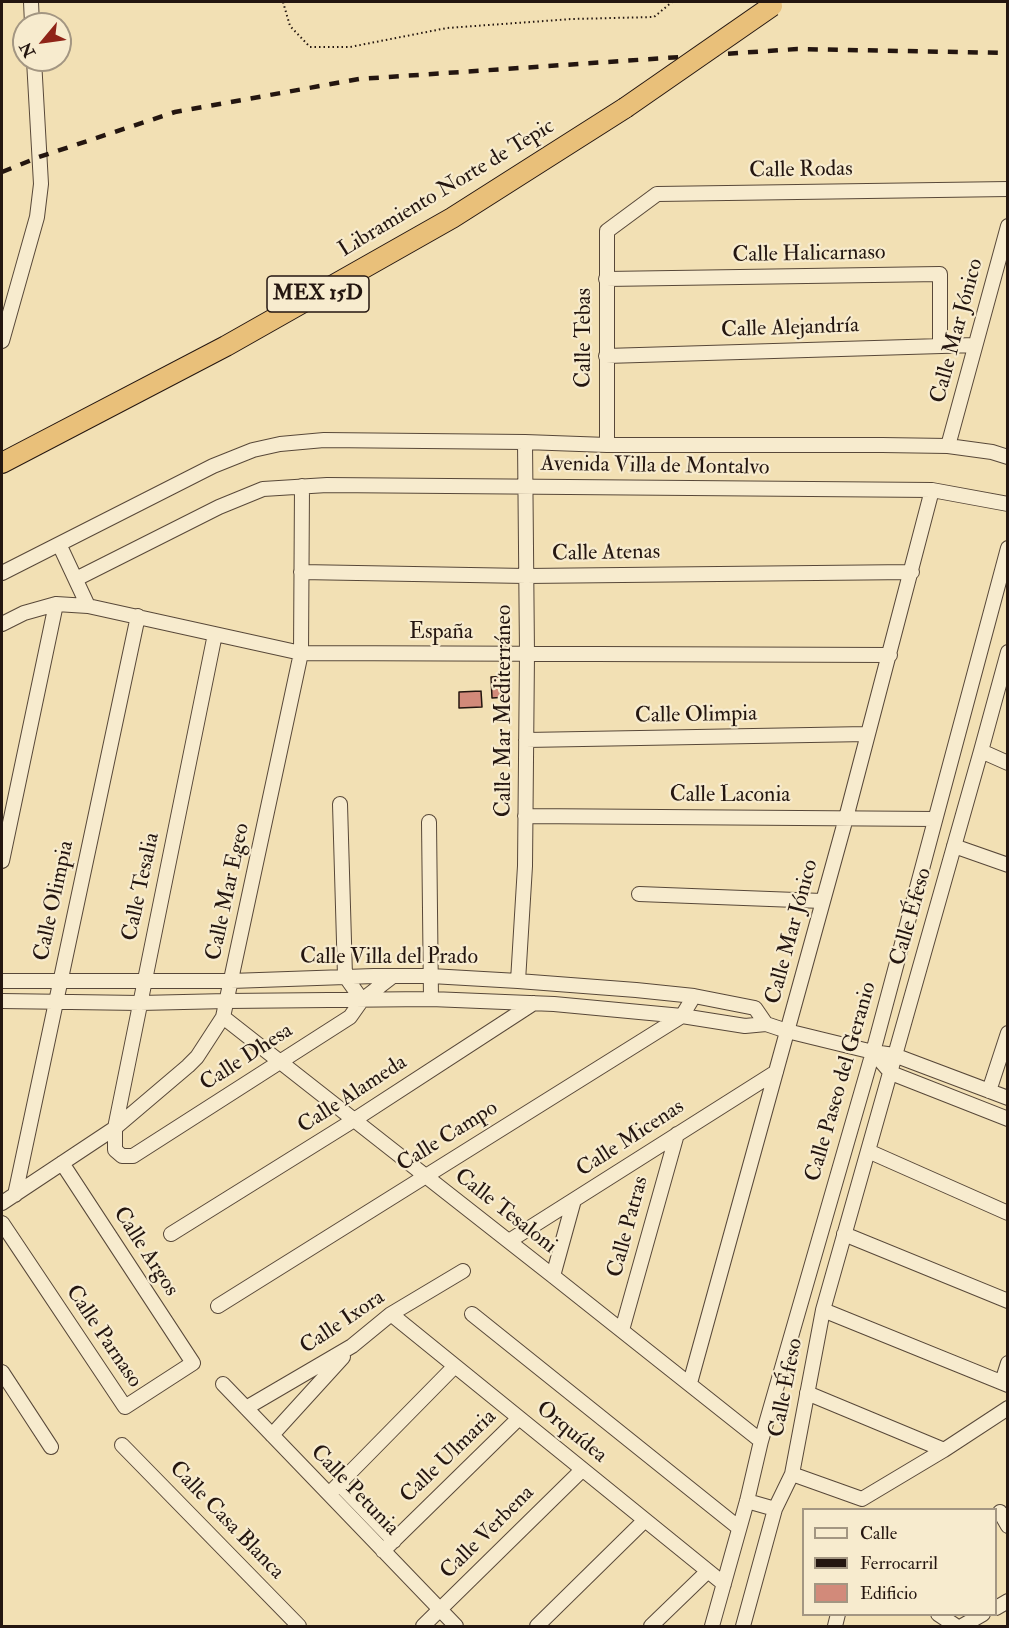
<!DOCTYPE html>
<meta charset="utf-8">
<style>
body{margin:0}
#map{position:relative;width:1009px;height:1628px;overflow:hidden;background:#f2e0b4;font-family:"IM FELL Double Pica",serif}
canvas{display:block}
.frame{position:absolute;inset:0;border:3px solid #241610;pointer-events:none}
.legend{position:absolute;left:802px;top:1508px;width:195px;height:108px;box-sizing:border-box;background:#f7ebce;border:2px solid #a39682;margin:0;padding:8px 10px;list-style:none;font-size:18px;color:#241610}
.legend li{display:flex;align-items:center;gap:12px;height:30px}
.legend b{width:30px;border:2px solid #a39682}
.north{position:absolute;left:12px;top:12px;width:60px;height:60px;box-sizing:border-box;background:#f7ebce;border:2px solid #a39682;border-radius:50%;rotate:241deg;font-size:16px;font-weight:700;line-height:24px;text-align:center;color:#241610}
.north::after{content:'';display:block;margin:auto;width:21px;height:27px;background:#8f2418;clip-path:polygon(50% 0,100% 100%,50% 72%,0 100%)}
</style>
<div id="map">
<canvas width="1009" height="1628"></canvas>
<div class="frame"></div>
<ul class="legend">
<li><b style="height:8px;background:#f7ebce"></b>Calle</li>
<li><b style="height:8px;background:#241610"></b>Ferrocarril</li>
<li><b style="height:16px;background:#d28a7a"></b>Edificio</li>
</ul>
<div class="north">N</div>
</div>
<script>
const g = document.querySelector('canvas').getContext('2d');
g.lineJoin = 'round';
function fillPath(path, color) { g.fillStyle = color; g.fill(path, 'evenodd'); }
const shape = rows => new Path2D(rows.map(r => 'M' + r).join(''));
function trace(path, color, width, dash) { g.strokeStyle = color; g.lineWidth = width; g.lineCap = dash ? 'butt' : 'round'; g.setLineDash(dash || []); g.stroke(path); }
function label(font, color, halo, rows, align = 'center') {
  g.font = font + ' "IM FELL Double Pica",serif'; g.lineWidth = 4.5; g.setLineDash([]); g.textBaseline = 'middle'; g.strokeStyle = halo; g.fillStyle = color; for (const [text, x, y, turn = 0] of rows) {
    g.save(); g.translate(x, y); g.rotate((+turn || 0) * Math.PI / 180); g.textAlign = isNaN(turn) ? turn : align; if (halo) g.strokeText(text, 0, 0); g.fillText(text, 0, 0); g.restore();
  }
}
const building = shape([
 [506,676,508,697,492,698,491,677,506,676],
 [481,691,482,707,459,708,459,692,481,691]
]);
fillPath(building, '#d28a7a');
trace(building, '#241610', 1.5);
const minor = shape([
 [31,2,32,24],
 [606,279,940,274,940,345],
 [2,341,37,217,41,184,34,60],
 [606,356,975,345],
 [607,445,607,231,657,194,1008,189],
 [948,446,1008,226],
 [59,544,88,606],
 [301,572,526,576,912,572],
 [2,573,213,466,253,450,280,444,324,440,525,442,607,445,882,445,948,446,992,452,1008,457],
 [76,579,219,507,263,489,327,485,932,490,1008,504],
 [2,624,24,613,56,604,88,606,301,653,890,655],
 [215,634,115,1128,115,1150,122,1156,133,1156,350,1017,362,1000,393,976],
 [526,740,867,734],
 [981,751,1008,763],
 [340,804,345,976,362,1000],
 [525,816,935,819],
 [429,822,431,999],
 [954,846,1008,865],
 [2,861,56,604],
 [639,894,822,901],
 [2,981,231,981,374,976,431,976,518,981,636,990,694,996,755,1008,766,1024],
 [518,981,525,866,527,654,525,442],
 [2,1001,140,1003,227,1001,431,999,554,1004,682,1016,745,1026,766,1024,787,1031,873,1052,894,1055,1008,1098],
 [223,1017,553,1276,761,1441],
 [873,1052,891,1073,1008,1119],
 [989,1091,1008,1033],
 [868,1151,1008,1213],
 [15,1195,138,616],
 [2,1203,115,1128,188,1066,197,1057,223,1017,301,653,302,486],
 [2,1223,125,1407,193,1363,62,1163],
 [171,1234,354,1120,534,1003],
 [844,1234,1008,1301],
 [509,1241,776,1072],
 [553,1276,574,1200],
 [218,1306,682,1016,694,996],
 [823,1310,1008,1385],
 [391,1314,724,1584],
 [472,1314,739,1528],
 [622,1330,677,1134],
 [2,1372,51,1447],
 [1002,1382,1008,1363],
 [690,1383,846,818,932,490],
 [223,1384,456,1626],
 [807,1393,944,1450],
 [246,1408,352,1346,391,1314,463,1271],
 [272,1435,343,1357],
 [122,1445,299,1626],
 [792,1474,862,1499,944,1450,1008,1408],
 [339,1484,394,1541],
 [329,1494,455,1366],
 [747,1501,775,1509],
 [1000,1512,1008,1526],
 [383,1551,519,1418],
 [996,1608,1008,1601],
 [938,1614,956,1626],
 [423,1626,582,1470],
 [537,1626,645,1520],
 [651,1626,708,1571],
 [712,1626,747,1501,761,1441,873,1052,1008,548],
 [743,1626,775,1509,792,1474,823,1310,981,751,1008,652],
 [835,1626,838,1614],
 [962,1626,983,1614]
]);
const highway = shape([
 [2,463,226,346,452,218,625,108]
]);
trace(minor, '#584839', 16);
trace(highway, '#241610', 22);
trace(shape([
 [283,2,290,26,310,47,350,47,447,28,572,19,654,17,672,2]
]), '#241610', 2, [1.5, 3]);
trace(minor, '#f7ebce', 14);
trace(highway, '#e9c07a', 20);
trace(shape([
 [2,172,39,157,175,112,359,79,797,49,1008,53]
]), '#241610', 4.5, [10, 10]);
const highwayBridge = shape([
 [625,108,772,6]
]);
trace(highwayBridge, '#241610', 22, []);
trace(highwayBridge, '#e9c07a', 20);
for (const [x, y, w] of [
 [318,294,102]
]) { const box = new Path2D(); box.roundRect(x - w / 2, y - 18, w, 36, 4.5); g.fillStyle = '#f7ebce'; g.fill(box); trace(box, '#241610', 1.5); }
label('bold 21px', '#241610', null, [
 ["MEX 15D",318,294]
]);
label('22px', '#241610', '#f7ebce', [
 ["Calle Rodas",801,171,-1],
 ["Libramiento Norte de Tepic",447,189,-31],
 ["Calle Halicarnaso",809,255,-1],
 ["Calle Alejandría",790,329,-2],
 ["Calle Mar Jónico",958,331,-75],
 ["Calle Tebas",585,338,-90],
 ["Avenida Villa de Montalvo",655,467,1],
 ["Calle Atenas",606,554,-1],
 ["España",441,633],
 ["Calle Mar Mediterráneo",505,711,-90],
 ["Calle Olimpia",696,716,-1],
 ["Calle Laconia",730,796],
 ["Calle Tesalia",142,887,-78],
 ["Calle Mar Egeo",229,892,-78],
 ["Calle Olimpia",55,901,-78],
 ["Calle Éfeso",912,917,-74],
 ["Calle Mar Jónico",793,932,-75],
 ["Calle Villa del Prado",389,958],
 ["Calle Dhesa",247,1058,-33],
 ["Calle Paseo del Geranio",842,1082,-74],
 ["Calle Alameda",353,1095,-33],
 ["Calle Campo",448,1137,-32],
 ["Calle Micenas",631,1139,-33],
 ["Calle Tesaloni",505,1212,38],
 ["Calle Patras",629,1227,-75],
 ["Calle Argos",145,1252,57],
 ["Calle Ixora",343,1323,-34],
 ["Calle Parnaso",103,1337,56],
 ["Calle Éfeso",787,1388,-79],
 ["Orquídea",571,1433,39],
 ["Calle Ulmaria",449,1457,-44],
 ["Calle Petunia",354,1491,46],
 ["Calle Casa Blanca",226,1521,46],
 ["Calle Verbena",488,1533,-45]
]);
</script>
